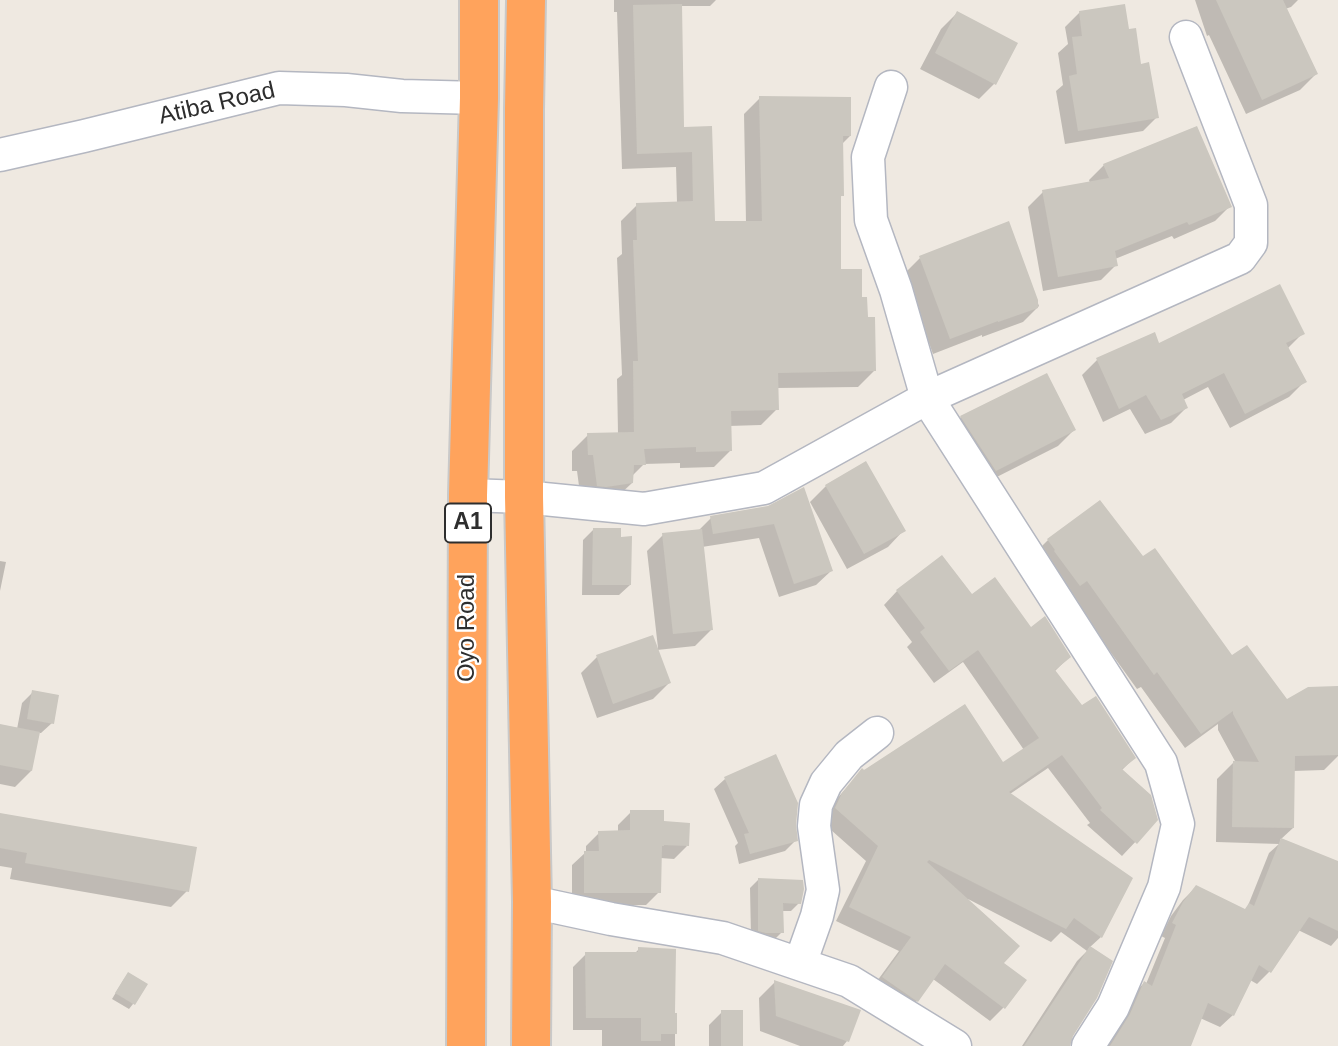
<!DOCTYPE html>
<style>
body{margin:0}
canvas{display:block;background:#efe9e1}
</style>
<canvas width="1338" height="1046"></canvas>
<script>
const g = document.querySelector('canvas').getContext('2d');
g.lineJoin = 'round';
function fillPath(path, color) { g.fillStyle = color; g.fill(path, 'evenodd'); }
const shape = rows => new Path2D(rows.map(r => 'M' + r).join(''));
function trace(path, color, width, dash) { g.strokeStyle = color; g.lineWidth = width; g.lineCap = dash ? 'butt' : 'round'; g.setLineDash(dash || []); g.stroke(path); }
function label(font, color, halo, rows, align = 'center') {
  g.font = font + ' Arial,sans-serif'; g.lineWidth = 5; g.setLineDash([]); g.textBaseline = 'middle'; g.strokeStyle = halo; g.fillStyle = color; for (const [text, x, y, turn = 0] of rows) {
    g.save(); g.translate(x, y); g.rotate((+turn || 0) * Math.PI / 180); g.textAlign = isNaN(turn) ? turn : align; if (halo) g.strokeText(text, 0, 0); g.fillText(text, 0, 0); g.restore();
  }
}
fillPath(shape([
 [614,0,716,0,710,6,680,6,682,129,710,128,713,223,746,223,744,114,760,98,850,136,842,144,842,195,840,198,840,271,861,299,875,370,858,387,777,388,777,409,761,425,729,426,730,451,714,467,680,468,680,463,644,464,632,476,632,483,615,499,581,501,577,471,572,471,572,451,588,435,618,434,617,379,622,375,617,258,622,254,621,221,637,205,677,203,676,167,622,169,617,12,614,12],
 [1195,0,1298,0,1291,7,1285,9,1316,74,1300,90,1246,114,1209,35,1207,36],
 [1080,12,1127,31,1157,117,1143,131,1065,144,1056,91,1063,85,1058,53,1068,44,1065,27],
 [957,13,995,83,979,99,920,69,941,29],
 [1104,165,1230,206,1215,221,1174,239,1172,236,1115,259,1116,265,1101,280,1043,291,1028,207,1043,192,1090,183,1089,180],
 [1008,223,1039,306,1023,322,982,337,982,335,933,354,904,274,920,258],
 [1303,333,1287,349,1304,382,1289,397,1230,428,1208,387,1183,400,1186,408,1171,423,1145,434,1130,409,1103,422,1082,375,1097,360,1158,345],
 [961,417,1074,430,1058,446,979,486,946,433],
 [826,486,903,531,888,547,847,569,810,502],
 [768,508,831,571,816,585,779,597,759,538,702,547,711,630,695,646,657,650,669,683,653,699,597,718,581,673,597,657,658,648,647,551,663,535,698,531,711,518],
 [594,529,630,585,619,595,582,595,583,540],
 [1048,540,1143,559,1232,657,1286,701,1338,702,1338,756,1324,770,1293,771,1293,828,1280,840,1338,901,1338,938,1331,946,1298,930,1269,972,1257,984,1250,980,1233,1015,1220,1027,1200,1018,1189,1046,1107,1046,1117,1031,1132,995,1144,983,1146,984,1165,938,1161,936,1171,916,1183,900,1196,887,1244,911,1247,908,1269,853,1279,844,1216,842,1217,779,1233,763,1236,763,1218,730,1218,724,1185,748,1141,687,1137,689,1070,596,1032,556],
 [0,561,6,562,0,591],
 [897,591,971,597,1031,629,1069,657,1054,672,1082,708,1134,758,1121,771,1156,820,1122,856,1087,825,1090,823,1048,768,1010,794,1101,937,1089,948,1068,1046,1022,1046,1077,961,1087,951,1061,932,1051,942,968,899,1002,964,1003,1008,990,1021,933,979,917,1001,903,1014,869,992,899,951,836,921,866,861,822,822,828,809,862,770,1002,764,1024,750,963,662,934,683,907,647,912,642,884,605],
 [33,692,52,723,41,733,38,733,31,771,15,787,0,784,0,726,17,729,22,703],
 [725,779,796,840,785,851,739,864,735,846,738,843,714,789],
 [631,812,662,823,687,846,674,859,660,858,659,892,646,905,572,905,572,865,586,852,586,846,599,833,618,832,618,825],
 [0,815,187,891,171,907,10,879,12,868,0,866],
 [758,880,799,903,791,911,781,911,782,932,774,940,751,938,750,888],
 [639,949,675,1014,675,1046,602,1046,602,1030,573,1030,573,967,586,954,634,954],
 [128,974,133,1004,129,1009,112,999,124,979],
 [775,982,858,1011,847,1041,843,1046,800,1046,760,1031,759,998],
 [722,1012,741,1046,709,1046,709,1025]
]), '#0003');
fillPath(shape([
 [1216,0,1283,0,1318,74,1262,100],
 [682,4,684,127,712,126,715,221,762,221,759,96,851,97,851,136,843,136,844,196,841,196,841,269,862,269,862,297,867,297,868,317,875,317,876,371,778,373,779,410,731,411,732,451,696,452,696,447,644,449,646,465,634,465,633,483,606,487,597,486,593,455,588,455,587,433,634,432,633,361,638,361,633,240,637,240,636,203,693,201,692,152,637,154,633,5],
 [1125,4,1129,29,1136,28,1141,64,1149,62,1159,118,1078,131,1069,76,1077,74,1072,37,1082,36,1079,11],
 [957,11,1018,43,996,85,935,53],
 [1197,126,1232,207,1189,225,1187,222,1115,251,1118,266,1058,277,1042,190,1109,178,1103,164],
 [1009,221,1038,300,1038,308,998,322,998,321,950,339,919,256],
 [1280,284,1305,334,1286,343,1307,382,1245,414,1224,373,1182,394,1188,408,1161,420,1146,395,1119,409,1096,358,1155,332,1159,343],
 [1047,373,1076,430,996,471,960,416],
 [866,461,906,531,864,554,825,485],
 [804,487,833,571,794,584,774,524,713,534,710,516,768,506],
 [1100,500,1143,556,1155,548,1232,655,1247,645,1287,699,1308,687,1338,686,1338,755,1295,756,1294,828,1232,827,1233,761,1259,762,1233,714,1233,711,1201,734,1157,672,1154,675,1087,581,1080,586,1054,551,1055,550,1047,539],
 [593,528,621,528,621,537,632,536,631,585,592,585],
 [702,529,713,630,673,634,662,533],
 [942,555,972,594,995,577,1031,627,1045,616,1071,657,1055,670,1082,705,1096,696,1136,758,1122,769,1151,795,1158,820,1137,844,1100,810,1102,808,1062,755,1009,792,1133,878,1102,938,1074,918,1066,929,929,860,927,862,1020,946,1004,963,1027,980,1005,1009,945,964,918,1002,882,977,911,937,849,907,878,846,835,808,842,793,862,768,864,770,965,704,1003,762,1039,738,978,650,949,671,920,632,925,628,896,590],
 [653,635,671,683,613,704,596,655],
 [32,690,59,695,54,724,27,719],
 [0,724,40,732,32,771,0,765],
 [776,754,798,803,796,825,798,841,750,854,744,834,749,833,724,777],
 [630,810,664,810,664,821,690,823,689,846,664,845,664,846,662,846,661,893,584,893,584,851,599,851,598,831,630,830],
 [0,813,197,847,189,892,25,863,27,853,0,848],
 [1281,838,1338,861,1338,931,1309,917,1271,973,1259,965,1234,1016,1208,1003,1191,1046,1110,1046,1130,1014,1144,981,1152,986,1176,925,1172,923,1183,902,1196,885,1245,909,1249,903,1254,906],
 [758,878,803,880,804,889,801,904,783,903,784,933,766,933,758,931],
 [1090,946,1113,961,1097,998,1073,1036,1070,1046,1024,1046],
 [638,947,676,949,675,1013,677,1013,677,1034,661,1034,661,1041,641,1041,641,1018,586,1018,585,952,638,952],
 [128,972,148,984,135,1005,115,993],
 [774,980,861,1010,849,1042,776,1016],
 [721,1010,743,1010,743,1046,721,1046]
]), '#cbc7bf');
const minor = shape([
 [891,87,868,157,871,220,896,290,927,398,1161,763,1178,824,1164,887,1113,1007,1088,1046],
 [0,155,84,136,279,88,346,90,402,96,479,98],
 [468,495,524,497,644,509,764,488,927,398,1240,258,1251,243,1251,205,1186,37],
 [532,902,611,919,723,938,849,981,955,1046],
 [800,964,817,916,823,890,814,826,816,805,826,783,849,755,877,733]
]);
const highway = shape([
 [526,0,524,110,524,497,532,902,531,1046],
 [466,1046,468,495,479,98,479,0]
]);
trace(minor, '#b4b7c1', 35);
trace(highway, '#c9c9c9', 42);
trace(minor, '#fff', 32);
trace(highway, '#ffa35c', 38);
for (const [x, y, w] of [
 [468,523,46]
]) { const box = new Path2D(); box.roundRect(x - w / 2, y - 19.5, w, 39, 5); g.fillStyle = '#fff'; g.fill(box); trace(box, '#2e2e2e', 2); }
label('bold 23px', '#2e2e2e', null, [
 ["A1",468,523]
]);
label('24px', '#2e2e2e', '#fff', [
 ["Atiba Road",217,104,-13],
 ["Oyo Road",467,628,-90]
]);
</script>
